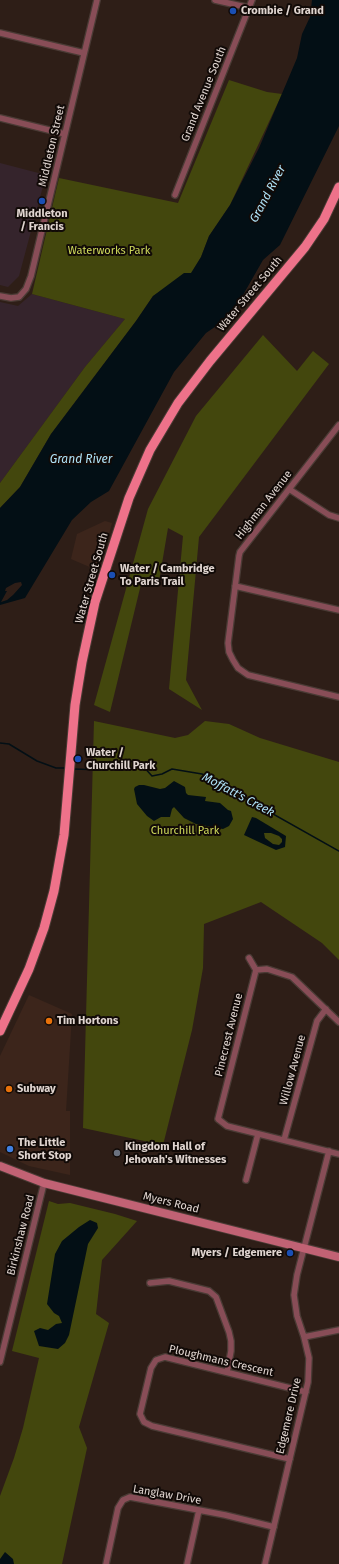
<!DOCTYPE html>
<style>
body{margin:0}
canvas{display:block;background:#2e1e17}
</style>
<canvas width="339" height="1564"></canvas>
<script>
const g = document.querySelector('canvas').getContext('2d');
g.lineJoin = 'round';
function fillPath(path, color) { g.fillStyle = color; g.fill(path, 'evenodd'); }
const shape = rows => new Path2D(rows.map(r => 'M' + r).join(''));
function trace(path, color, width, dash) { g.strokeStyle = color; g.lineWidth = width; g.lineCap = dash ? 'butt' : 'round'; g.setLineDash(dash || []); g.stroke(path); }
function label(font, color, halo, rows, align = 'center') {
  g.font = font + ' "Fira Sans",sans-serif'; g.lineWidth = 4; g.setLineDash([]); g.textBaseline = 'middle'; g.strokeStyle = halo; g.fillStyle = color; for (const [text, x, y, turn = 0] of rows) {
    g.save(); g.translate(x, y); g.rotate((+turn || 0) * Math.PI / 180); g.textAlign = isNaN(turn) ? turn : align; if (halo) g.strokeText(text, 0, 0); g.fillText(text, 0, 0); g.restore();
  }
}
fillPath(shape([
 [105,521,112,523,99,571,71,559,77,534],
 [29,995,72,1014,66,1111,70,1111,70,1175,29,1166,0,1152,0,1056]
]), '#3c251b');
fillPath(shape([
 [0,163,46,175,19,276,8,287,0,285],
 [32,294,125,319,85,367,0,483,0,302,18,306]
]), '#35242c');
fillPath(shape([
 [229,80,267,92,282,94,230,205,209,236,201,257,191,274,153,296,136,321,51,434,20,487,0,508,0,483,85,367,125,319,32,294,59,178,178,203],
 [263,335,297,371,313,351,329,364,199,537,186,680,202,710,169,689,183,536,168,528,158,587,142,580,110,712,94,705,148,509,196,416],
 [94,721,175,738,188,735,205,721,229,724,260,738,339,762,339,960,322,943,261,902,204,924,203,968,192,1030,163,1145,83,1128],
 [49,1201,58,1204,70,1203,115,1214,137,1221,102,1260,96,1314,109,1323,79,1427,87,1448,62,1564,0,1564,0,1496,14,1458,23,1428,39,1358,12,1351]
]), '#43470d');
fillPath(shape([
 [312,0,339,0,339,126,280,245,263,260,231,316,206,333,174,372,109,491,91,502,72,520,25,598,0,605,0,508,20,487,51,434,136,321,153,296,184,273,191,273,201,257,209,236,230,205,259,148,297,58,302,34,310,17],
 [21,582,22,585,13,595,7,600,1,602,7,591,5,591,6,588,15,583],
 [174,781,185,787,186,793,188,795,206,797,205,801,220,803,228,810,231,811,233,819,229,826,223,829,196,824,184,818,174,807,172,809,170,817,161,817,154,821,147,816,137,804,134,789,135,787,139,785,144,785,160,789,165,788],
 [252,817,256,818,286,836,285,847,276,850,244,835],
 [264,833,271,833,279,836,282,839,282,842,279,845,273,844,265,838],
 [90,1220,97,1223,98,1228,88,1244,69,1335,65,1343,58,1349,39,1346,34,1331,40,1328,48,1330,56,1324,62,1323,59,1316,54,1313,47,1304,55,1254,62,1241,79,1227],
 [5,1552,13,1559,14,1564,0,1564,0,1559]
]), '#030f15');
trace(shape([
 [0,743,9,744,37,761,56,768,66,768],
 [73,769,105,770,126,760,141,764,152,776,162,774,172,769,202,774,339,851]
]), '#030f15', 1.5);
const street = shape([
 [215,0,250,8],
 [0,33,84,53],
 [0,118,65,134],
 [175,195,252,0],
 [0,296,11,298,19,297,26,289,31,276,97,0],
 [339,425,240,552,239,556,228,643,229,652,233,660,238,668,248,675,339,697],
 [289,489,329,515,339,518],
 [235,586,339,610],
 [249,958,256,970,218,1119,227,1126,339,1154],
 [256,970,267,969,292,977,339,1022],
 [284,1140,317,1021,326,1009],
 [246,1180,258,1134],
 [150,1283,169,1281,209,1291,216,1297,229,1332,231,1341,231,1351,227,1372],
 [304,1337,339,1330],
 [0,1362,44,1183],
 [290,1459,152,1426,144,1422,140,1414,151,1368,156,1360,165,1357,306,1392],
 [106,1564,118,1508,123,1500,130,1497,225,1515,274,1527],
 [187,1564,199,1510],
 [265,1564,308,1382,309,1358,304,1337,297,1316,294,1295,297,1275,329,1151]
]);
const secondary = shape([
 [0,1166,44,1183,339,1257]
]);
const primary = shape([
 [0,1031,29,969,44,928,54,891,64,835,75,705,82,662,95,602,129,498,150,450,178,403,210,361,305,247,324,219,339,187]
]);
trace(street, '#4a3b35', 8);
trace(secondary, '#4a3b35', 10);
trace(primary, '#4a3b35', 11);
trace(street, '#884d57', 5.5);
trace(secondary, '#c16274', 8);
trace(primary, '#ee728a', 9);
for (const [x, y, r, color] of [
 [233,11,4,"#1a4fb4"],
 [42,201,4,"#1a4fb4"],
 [112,575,4,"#1a4fb4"],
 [78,759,4,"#1a4fb4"],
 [49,1021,4,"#e8710a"],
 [9,1089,4,"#e8710a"],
 [10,1149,4,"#3f7fe0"],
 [117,1153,4,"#6b7280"],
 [290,1253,4,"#1a4fb4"]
]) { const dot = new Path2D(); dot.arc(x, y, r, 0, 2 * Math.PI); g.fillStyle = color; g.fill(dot); trace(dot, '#110a07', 1.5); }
label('bold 11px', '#e0d5d0', '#110a07', [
 ["Crombie / Grand",241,11],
 ["Middleton",42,214,"center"],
 ["/ Francis",42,227,"center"],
 ["Water / Cambridge",120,569],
 ["To Paris Trail",120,582],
 ["Water /",86,753],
 ["Churchill Park",86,766],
 ["Tim Hortons",57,1021],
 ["Subway",17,1089],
 ["The Little",18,1143],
 ["Short Stop",18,1156],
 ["Kingdom Hall of",125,1147],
 ["Jehovah's Witnesses",125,1160],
 ["Myers / Edgemere",282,1253,"right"]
], 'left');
label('11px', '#e0d5d0', '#110a07', [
 ["Grand Avenue South",204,94,-68],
 ["Middleton Street",52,146,-77],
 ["Water Street South",250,294,-50],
 ["Highman Avenue",264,505,-52],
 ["Water Street South",92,578,-74],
 ["Pinecrest Avenue",229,1035,-76],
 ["Willow Avenue",293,1070,-75],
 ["Myers Road",171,1203,14],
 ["Birkinshaw Road",21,1235,-76],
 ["Ploughmans Crescent",221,1361,13],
 ["Edgemere Drive",289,1416,-77],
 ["Langlaw Drive",167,1495,10]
]);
label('11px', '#cfda5c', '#110a07', [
 ["Waterworks Park",109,251],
 ["Churchill Park",185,831]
]);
label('italic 12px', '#afe2f7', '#110a07', [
 ["Grand River",268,194,-62],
 ["Grand River",81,460],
 ["Moffatt's Creek",238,795,28]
]);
</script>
